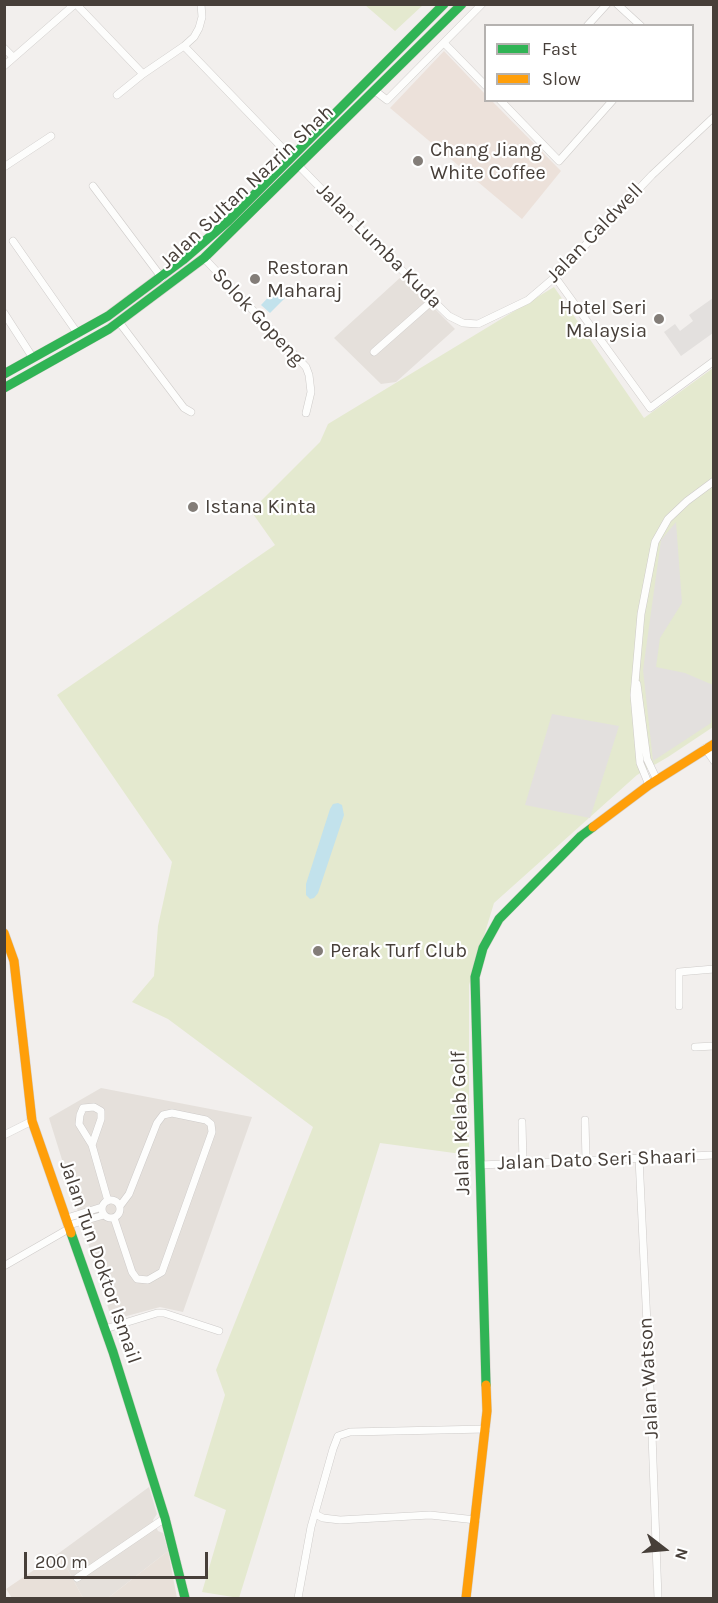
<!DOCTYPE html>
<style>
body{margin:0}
#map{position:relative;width:718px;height:1603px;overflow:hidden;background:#f2efed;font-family:Karla,sans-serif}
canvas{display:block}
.frame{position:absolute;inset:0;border:6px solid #473f39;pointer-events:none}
.legend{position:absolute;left:484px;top:24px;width:210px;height:78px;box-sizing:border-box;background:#fff;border:2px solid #b5b2b0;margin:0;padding:8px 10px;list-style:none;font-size:18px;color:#473f39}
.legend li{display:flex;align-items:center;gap:12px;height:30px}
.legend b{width:30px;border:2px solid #b5b2b0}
.north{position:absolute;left:634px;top:1519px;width:60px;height:60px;-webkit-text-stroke:4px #fff;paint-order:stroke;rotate:106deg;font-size:16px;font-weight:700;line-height:24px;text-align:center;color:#473f39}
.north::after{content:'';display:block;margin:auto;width:21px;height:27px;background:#473f39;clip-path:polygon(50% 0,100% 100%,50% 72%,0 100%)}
.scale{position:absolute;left:24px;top:1552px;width:184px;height:27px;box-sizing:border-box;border:3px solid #473f39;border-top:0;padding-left:8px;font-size:18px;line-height:21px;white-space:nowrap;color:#473f39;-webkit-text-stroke:4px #fff;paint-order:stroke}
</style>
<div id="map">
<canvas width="718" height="1603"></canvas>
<div class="frame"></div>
<ul class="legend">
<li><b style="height:8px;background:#30b455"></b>Fast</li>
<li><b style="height:8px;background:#ff9f0a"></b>Slow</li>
</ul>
<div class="north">N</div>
<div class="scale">200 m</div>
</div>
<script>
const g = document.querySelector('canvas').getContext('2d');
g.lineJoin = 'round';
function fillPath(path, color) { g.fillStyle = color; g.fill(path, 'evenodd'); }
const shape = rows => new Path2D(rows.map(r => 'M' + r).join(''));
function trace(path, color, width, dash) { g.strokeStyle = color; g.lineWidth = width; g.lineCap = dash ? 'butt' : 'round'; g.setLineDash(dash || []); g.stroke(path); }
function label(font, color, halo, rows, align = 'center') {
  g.font = font + ' Karla,sans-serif'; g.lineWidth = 4.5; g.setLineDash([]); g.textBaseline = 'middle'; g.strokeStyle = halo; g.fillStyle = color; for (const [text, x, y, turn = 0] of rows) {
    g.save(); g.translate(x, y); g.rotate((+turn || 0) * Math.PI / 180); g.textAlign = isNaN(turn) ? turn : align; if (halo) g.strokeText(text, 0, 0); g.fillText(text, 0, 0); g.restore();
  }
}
fillPath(shape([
 [402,276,455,329,396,382,381,384,334,338],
 [101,1088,252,1117,183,1312,160,1307,112,1320,49,1118],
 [149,1487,157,1514,153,1520,158,1531,163,1533,168,1551,108,1598,83,1598,59,1553]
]), '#e5e0db');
fillPath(shape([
 [444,51,485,94,486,100,492,101,561,171,522,219,390,108]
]), '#ece1da');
fillPath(shape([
 [168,1551,177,1598,108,1598],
 [59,1553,83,1598,12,1598,6,1589]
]), '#e8e0d9');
fillPath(shape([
 [365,5,423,5,395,31],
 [554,287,644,418,713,368,713,727,668,757,637,775,494,903,469,985,469,1155,380,1143,239,1598,202,1592,226,1510,194,1496,225,1395,216,1370,313,1127,168,1019,132,1002,154,976,158,926,172,862,57,695,275,545,251,511,320,442,328,424]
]), '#e4e9cf');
fillPath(shape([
 [713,298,713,333,681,356,664,332,675,324,680,331,693,321,689,315],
 [676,522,682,603,660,638,656,667,685,673,713,685,713,702,711,723,653,761,643,670,661,540],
 [552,714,619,726,590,818,525,805]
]), '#e3e0de');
fillPath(shape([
 [277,288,286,297,270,313,261,305],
 [338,803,342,805,344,815,318,893,314,898,310,899,306,895,306,884,330,809,333,804]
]), '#c2e2ec');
const street = shape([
 [76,4,143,74,184,46,194,37,199,28,202,17,201,4],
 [617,4,641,26],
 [587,26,607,4],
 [444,43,486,86],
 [184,46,291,157],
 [4,48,13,57],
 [4,66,75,4],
 [374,90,387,100,482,4],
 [117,95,143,74],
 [500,100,559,161,613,100],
 [299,166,368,237,449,316,463,323,478,324,528,300,555,277,652,175,714,117],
 [4,167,51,136],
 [93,186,162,278],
 [13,241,78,334],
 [204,258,306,367,309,375,311,392,306,413],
 [555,277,650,408,714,361],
 [4,313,33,358],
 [119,322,184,408,191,412],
 [374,352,433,300],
 [637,684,647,759,657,780],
 [705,748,714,761],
 [649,785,640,763,634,695,641,614,655,542,668,519,687,501,714,481],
 [679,1006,679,972,714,969],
 [695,1047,714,1046],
 [585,1120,586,1161],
 [522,1122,523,1163],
 [4,1135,32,1121],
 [92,1145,101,1119,101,1111,94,1107,83,1108,80,1115,79,1124,92,1145,108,1201],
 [639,1158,651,1407,658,1598],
 [480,1165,714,1155],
 '102 1209a9 9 0 1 1 18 0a9 9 0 1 1-18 0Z',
 [67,1218,102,1207],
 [114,1218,132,1272,137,1279,148,1280,162,1272,212,1132,211,1124,206,1120,172,1113,163,1115,157,1123,129,1194,120,1206],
 [69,1225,104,1215],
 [4,1266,70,1228],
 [105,1329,157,1313,164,1313,219,1331],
 [315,1514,323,1518,340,1520,430,1515,476,1520],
 [77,1578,165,1518],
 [298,1598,311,1527,333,1449,338,1436,350,1432,486,1429]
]);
const fast = shape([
 [4,374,108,316,183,260,228,221,444,4],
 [4,388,109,329,204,258,462,4],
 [71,1233,113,1352,165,1518,185,1598],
 [486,1385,475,977,483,948,499,919,581,836,593,827]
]);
const slow = shape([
 [593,827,649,785,714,744],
 [4,933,14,961,32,1121,71,1233],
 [466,1598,487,1411,486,1385]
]);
trace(street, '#cecbc9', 8);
trace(fast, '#d3cdc7', 10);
trace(slow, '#d3cdc7', 10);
trace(street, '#fdfdfc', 7);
trace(fast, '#30b455', 9);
trace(slow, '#ff9f0a', 9);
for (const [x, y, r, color] of [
 [418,161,6,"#837d78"],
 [255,279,6,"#837d78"],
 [659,319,6,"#837d78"],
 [193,507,6,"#837d78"],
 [318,951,6,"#837d78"]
]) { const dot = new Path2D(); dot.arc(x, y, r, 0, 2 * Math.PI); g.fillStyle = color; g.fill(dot); trace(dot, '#fff', 2); }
label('20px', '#473f39', '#fff', [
 ["Chang Jiang",430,150],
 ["White Coffee",430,173],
 ["Restoran",267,268],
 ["Maharaj",267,291],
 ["Hotel Seri",647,308,"right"],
 ["Malaysia",647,331,"right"],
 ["Istana Kinta",205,507],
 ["Perak Turf Club",330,951]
], 'left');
label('20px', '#473f39', '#fff', [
 ["Jalan Sultan Nazrin Shah",247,187,-43],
 ["Jalan Caldwell",595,233,-46],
 ["Jalan Lumba Kuda",379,246,45],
 ["Solok Gopeng",258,317,47],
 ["Jalan Kelab Golf",461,1123,-92],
 ["Jalan Dato Seri Shaari",597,1160,-2],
 ["Jalan Tun Doktor Ismail",100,1262,71],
 ["Jalan Watson",649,1378,-93]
]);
</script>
